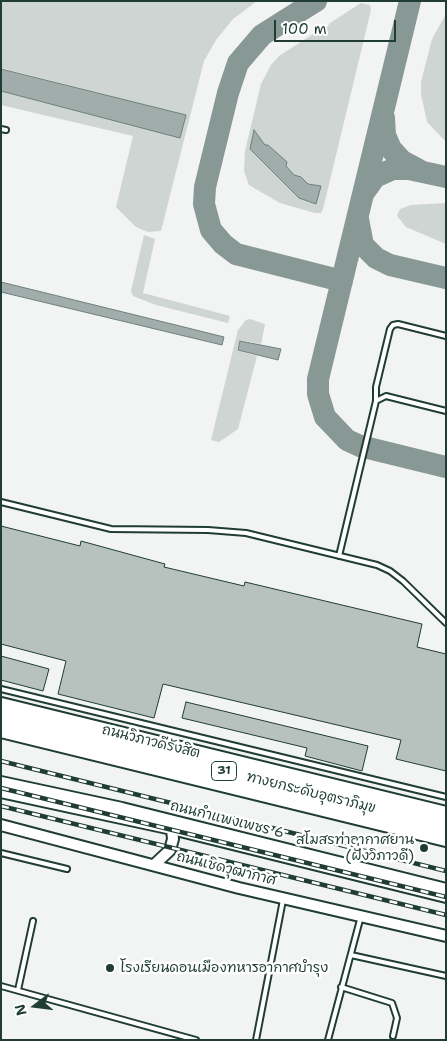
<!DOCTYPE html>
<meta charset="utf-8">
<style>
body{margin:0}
#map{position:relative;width:447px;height:1041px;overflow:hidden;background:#f2f3f3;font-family:"Shantell Sans",sans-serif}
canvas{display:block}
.frame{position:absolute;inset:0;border:2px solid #1f3d34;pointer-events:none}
.north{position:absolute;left:10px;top:981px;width:50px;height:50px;-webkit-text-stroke:4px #fff;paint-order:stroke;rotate:255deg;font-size:14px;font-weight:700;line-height:20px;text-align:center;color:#1f3d34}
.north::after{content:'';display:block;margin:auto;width:18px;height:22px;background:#1f3d34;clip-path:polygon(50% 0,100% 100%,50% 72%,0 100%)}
.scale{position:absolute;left:274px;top:20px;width:122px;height:22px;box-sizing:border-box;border:2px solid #1f3d34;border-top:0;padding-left:6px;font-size:15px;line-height:18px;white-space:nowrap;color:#1f3d34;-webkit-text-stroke:4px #fff;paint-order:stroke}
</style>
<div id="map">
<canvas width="447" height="1041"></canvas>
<div class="frame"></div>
<div class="north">N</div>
<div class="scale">100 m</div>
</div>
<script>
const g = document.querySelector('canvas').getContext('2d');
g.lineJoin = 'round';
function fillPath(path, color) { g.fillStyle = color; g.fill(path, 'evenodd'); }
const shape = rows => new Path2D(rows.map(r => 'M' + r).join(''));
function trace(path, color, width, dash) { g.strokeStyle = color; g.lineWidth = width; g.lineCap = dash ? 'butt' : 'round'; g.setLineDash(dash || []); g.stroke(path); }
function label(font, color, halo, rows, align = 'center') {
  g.font = font + ' "Shantell Sans","Playpen Sans Thai",sans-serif'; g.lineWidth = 5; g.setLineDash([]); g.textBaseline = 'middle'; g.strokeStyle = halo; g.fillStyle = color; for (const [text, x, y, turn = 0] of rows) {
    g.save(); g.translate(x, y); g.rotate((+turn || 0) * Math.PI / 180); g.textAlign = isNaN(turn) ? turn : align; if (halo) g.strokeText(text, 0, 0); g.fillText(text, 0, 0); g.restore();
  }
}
fillPath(shape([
 [1,1,257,1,233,19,216,40,204,61,161,231,148,232,136,227,116,207,133,136,1,105,1,91,180,137,186,115,1,68],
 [361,3,370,5,371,10,323,209,321,213,315,213,280,203,249,185,244,171,245,151,261,84,271,65,279,56],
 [446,14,446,142,427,122,421,94,421,82,432,39],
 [446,203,446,244,406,227,397,216,400,209,411,205],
 [144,235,155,239,143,293,230,316,228,323,156,305,133,296,131,291],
 [250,319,265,324,261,344,240,340,237,350,257,356,238,429,219,442,211,440,238,330,246,320]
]), '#ced5d3');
const water = shape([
 [1,69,186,115,180,138,1,91,1,69],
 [254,130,265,145,268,145,287,162,286,166,294,175,301,177,308,184,321,186,316,204,299,198,250,149,254,130],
 [1,282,192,329,224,337,222,345,1,292,1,282],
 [240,341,281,349,278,360,238,350,240,341]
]);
fillPath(water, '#a1adaa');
trace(water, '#6d807b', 1);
trace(shape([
 [316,1,262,35,238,63,228,93,205,187,204,204,211,230,223,244,236,254,342,281],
 [410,1,318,379,318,394,325,417,347,440,360,446,446,467],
 [384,118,385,135,391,149,402,161,419,170],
 [365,191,375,177,393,169,409,169,446,177],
 [358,219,363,245,376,258,390,265,446,278]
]), '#889894', 22);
const building = shape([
 [1,526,80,546,81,541,165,564,164,567,244,586,245,582,422,624,417,647,446,654,446,771,396,759,401,740,163,684,154,718,58,694,66,661,1,644,1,526],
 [1,656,49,669,43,691,1,680,1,656],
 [186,702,368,746,362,771,305,756,307,748,182,718,186,702]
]);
fillPath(building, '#b7c1bd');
trace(building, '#1f3d34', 1);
const lane = shape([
 [1,129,6,130],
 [376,401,386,396,446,411],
 [1,502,111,529,208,530,246,533,377,565,390,571,403,581,446,623],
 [339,556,376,401,376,387,390,329,393,325,398,324,446,336],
 [1,689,446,797],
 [1,853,67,869],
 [351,955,446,976],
 [1,986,196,1040],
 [341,987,392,1003,397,1018,393,1036],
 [18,990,33,921],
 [256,1040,283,900],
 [328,1040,361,916]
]);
const secondary = shape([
 [1,782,122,808,446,889],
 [1,792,172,829,446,897],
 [1,825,239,888,446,936],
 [154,865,170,850,173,839,172,829]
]);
const highway = shape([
 [1,705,446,814],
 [1,716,446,826],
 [1,730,446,839]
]);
trace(lane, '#1f3d34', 8);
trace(secondary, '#1f3d34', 14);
trace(highway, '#1f3d34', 18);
trace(lane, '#fff', 4);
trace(secondary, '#fff', 10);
trace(highway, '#fff', 14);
const rail = shape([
 [1,761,446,871],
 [1,788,446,897],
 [1,806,446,915]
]);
trace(rail, '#1f3d34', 4.5);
trace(rail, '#fff', 2.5, [8]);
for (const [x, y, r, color] of [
 [424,848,5,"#1f3d34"],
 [110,968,5,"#1f3d34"]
]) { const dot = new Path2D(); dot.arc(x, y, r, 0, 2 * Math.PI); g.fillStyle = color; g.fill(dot); trace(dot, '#fff', 2); }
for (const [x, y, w] of [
 [224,771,25]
]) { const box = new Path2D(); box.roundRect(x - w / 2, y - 9.5, w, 19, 4); g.fillStyle = '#fff'; g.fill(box); trace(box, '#1f3d34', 1); }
label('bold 12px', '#1f3d34', null, [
 ["31",224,771]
]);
label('14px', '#1f3d34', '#fff', [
 ["ถนนวิภาวดีรังสิต",151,742,14],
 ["ทางยกระดับอุตราภิมุข",311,793,14],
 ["ถนนกำแพงเพชร 6",227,820,14],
 ["ถนนเชิดวุฒากาศ",226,869,14]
]);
label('14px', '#1f3d34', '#fff', [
 ["สโมสรท่าอากาศยาน",414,840],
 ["(ฝั่งวิภาวดี)",414,856],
 ["โรงเรียนดอนเมืองทหารอากาศบำรุง",120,968,"left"]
], 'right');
</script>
